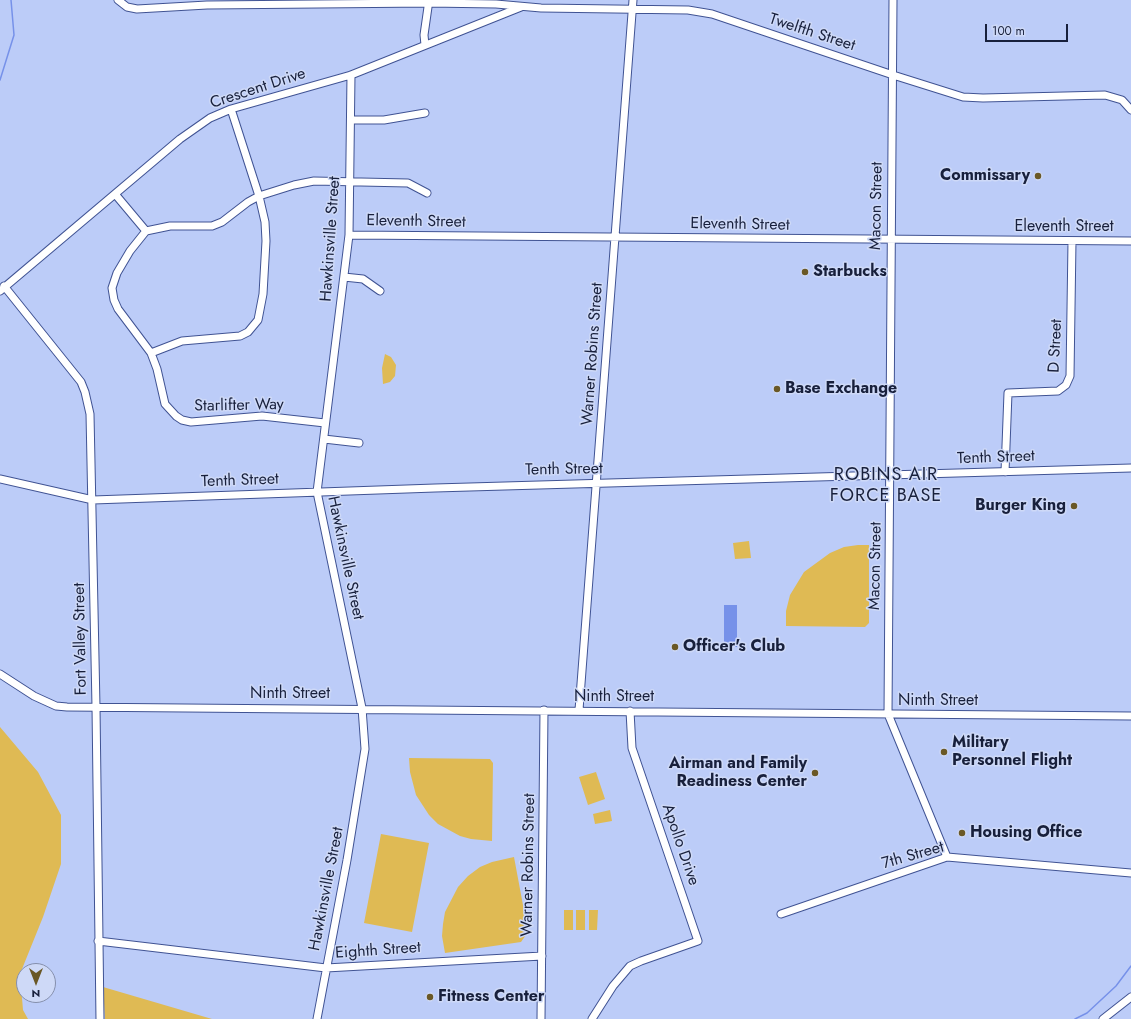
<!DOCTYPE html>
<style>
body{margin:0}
#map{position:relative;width:1131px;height:1019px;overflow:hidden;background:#bcccf8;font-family:Jost,sans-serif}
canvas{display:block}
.north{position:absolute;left:16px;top:963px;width:40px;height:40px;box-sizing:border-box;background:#ced9f7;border:1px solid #858fac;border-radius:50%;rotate:180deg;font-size:11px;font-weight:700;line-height:16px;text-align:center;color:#18203c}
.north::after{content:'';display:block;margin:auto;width:14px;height:18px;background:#6a5826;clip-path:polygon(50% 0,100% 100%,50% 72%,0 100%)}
.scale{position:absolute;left:985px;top:24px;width:83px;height:18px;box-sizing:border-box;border:2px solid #18203c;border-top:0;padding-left:5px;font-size:12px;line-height:14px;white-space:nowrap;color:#18203c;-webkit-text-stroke:3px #ced9f7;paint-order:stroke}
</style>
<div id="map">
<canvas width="1131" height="1019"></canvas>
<div class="north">N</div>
<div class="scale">100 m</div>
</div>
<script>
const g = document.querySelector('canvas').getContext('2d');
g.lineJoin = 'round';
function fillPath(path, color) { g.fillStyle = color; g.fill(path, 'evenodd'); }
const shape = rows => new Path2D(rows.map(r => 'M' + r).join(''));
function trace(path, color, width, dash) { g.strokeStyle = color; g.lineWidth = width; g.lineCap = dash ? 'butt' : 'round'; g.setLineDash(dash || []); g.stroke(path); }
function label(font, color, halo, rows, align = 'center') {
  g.font = font + ' Jost,sans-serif'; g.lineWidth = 3; g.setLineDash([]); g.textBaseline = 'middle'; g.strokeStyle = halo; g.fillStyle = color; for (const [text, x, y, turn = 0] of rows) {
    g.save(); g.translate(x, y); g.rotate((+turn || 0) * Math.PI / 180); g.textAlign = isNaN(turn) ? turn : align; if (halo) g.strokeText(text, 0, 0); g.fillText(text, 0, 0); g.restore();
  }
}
fillPath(shape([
 [385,354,391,357,396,365,395,376,390,382,383,384,382,368],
 [749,541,751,558,735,559,733,543],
 [858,545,869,545,869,623,865,627,786,626,786,611,790,595,804,572,830,553,844,547],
 [0,727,38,772,61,815,61,864,43,917,20,974,23,1010,28,1019,0,1019],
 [409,758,490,759,493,763,492,841,471,839,460,836,438,824,429,815,416,795,410,772],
 [596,772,605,799,588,805,579,777],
 [610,810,612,821,595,824,593,814],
 [381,834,429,843,412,932,364,923],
 [514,857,528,932,521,942,445,953,442,936,443,924,445,912,458,887,468,876,480,867,492,862],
 [564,910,573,910,573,930,564,930],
 [576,910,585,910,585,930,576,930],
 [589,910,598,910,597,930,589,930],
 [103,987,212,1019,105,1019]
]), '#dfba54');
fillPath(shape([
 [724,605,737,605,737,647,724,647]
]), '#7691e9');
trace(shape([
 [0,80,14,35,11,0],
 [1075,1019,1087,1013,1116,986,1131,966]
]), '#7691e9', 1.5);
const minor = shape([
 [118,0,127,7,137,9,207,5,429,3,496,4,541,8,688,10,712,14,893,75,963,97,983,98,1105,95,1122,100,1131,110],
 [893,0,888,714,947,857],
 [425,45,424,35,429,0],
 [351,120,384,120,425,113],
 [115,194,146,231],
 [349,235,1131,241],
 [344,277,363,279,380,291],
 [4,286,81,382,85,392,90,414,96,707,100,1019],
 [0,291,180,139,210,118,231,109,351,75,521,7],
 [151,353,182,341,240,336,248,332,258,320,263,294,266,241,265,222,259,196,231,109],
 [325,423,262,416,191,422,182,420,176,416,165,404,157,369,151,353,118,309,114,300,112,288,117,273,130,251,146,231,170,226,212,226,222,222,248,202,259,196,294,185,314,181,408,183,427,193],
 [324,439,359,443],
 [1005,472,1008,393,1058,391,1066,385,1070,376,1072,241],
 [0,479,93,500,435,488,1131,468],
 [0,674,34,696,56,706,67,707,1131,716],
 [579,710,633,0],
 [781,914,947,857,1131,873],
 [98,941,326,968,542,956],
 [317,1019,347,860,365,749,362,708,317,492,349,235,351,75],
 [541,1019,544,710],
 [592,1019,613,986,630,966,641,961,698,941,632,748,630,711],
 [1103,1019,1131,997]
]);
trace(minor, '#405393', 9);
trace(minor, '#fff', 7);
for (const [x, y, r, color] of [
 [1038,176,4,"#6a5826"],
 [805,272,4,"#6a5826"],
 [777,389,4,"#6a5826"],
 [1074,506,4,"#6a5826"],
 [675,647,4,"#6a5826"],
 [944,752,4,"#6a5826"],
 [815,773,4,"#6a5826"],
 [962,833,4,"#6a5826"],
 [430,997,4,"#6a5826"]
]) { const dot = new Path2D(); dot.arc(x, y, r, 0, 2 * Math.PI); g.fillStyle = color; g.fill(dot); trace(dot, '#ced9f7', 1.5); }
label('16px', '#18203c', '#ced9f7', [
 ["Twelfth Street",812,33,18],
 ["Crescent Drive",258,89,-18],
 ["Macon Street",877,206,-89],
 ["Eleventh Street",416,222,1],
 ["Eleventh Street",740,225,1],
 ["Eleventh Street",1064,227],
 ["Hawkinsville Street",331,239,-86],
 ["D Street",1056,346,-87],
 ["Warner Robins Street",593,354,-86],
 ["Starlifter Way",239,406,-1],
 ["Tenth Street",996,458,-2],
 ["Tenth Street",564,470,-1],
 ["Tenth Street",240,481,-2],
 ["Hawkinsville Street",345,558,78],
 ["Macon Street",876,566,-89],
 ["Fort Valley Street",81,639,-91],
 ["Ninth Street",290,694],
 ["Ninth Street",614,697],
 ["Ninth Street",938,701],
 ["Apollo Drive",680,845,71],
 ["7th Street",913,856,-16],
 ["Warner Robins Street",529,865,-89],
 ["Hawkinsville Street",327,889,-79],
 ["Eighth Street",378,951,-4]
]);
label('bold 16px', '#18203c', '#ced9f7', [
 ["Commissary",1030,176,"right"],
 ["Starbucks",813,272],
 ["Base Exchange",785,389],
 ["Burger King",1066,506,"right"],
 ["Officer's Club",683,647],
 ["Military",952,743],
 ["Personnel Flight",952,761],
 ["Airman and Family",807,764,"right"],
 ["Readiness Center",807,782,"right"],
 ["Housing Office",970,833],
 ["Fitness Center",438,997]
], 'left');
g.letterSpacing = '1px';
label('18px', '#18203c', '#ced9f7', [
 ["ROBINS AIR",886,476],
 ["FORCE BASE",886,497]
]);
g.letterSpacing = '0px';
</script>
